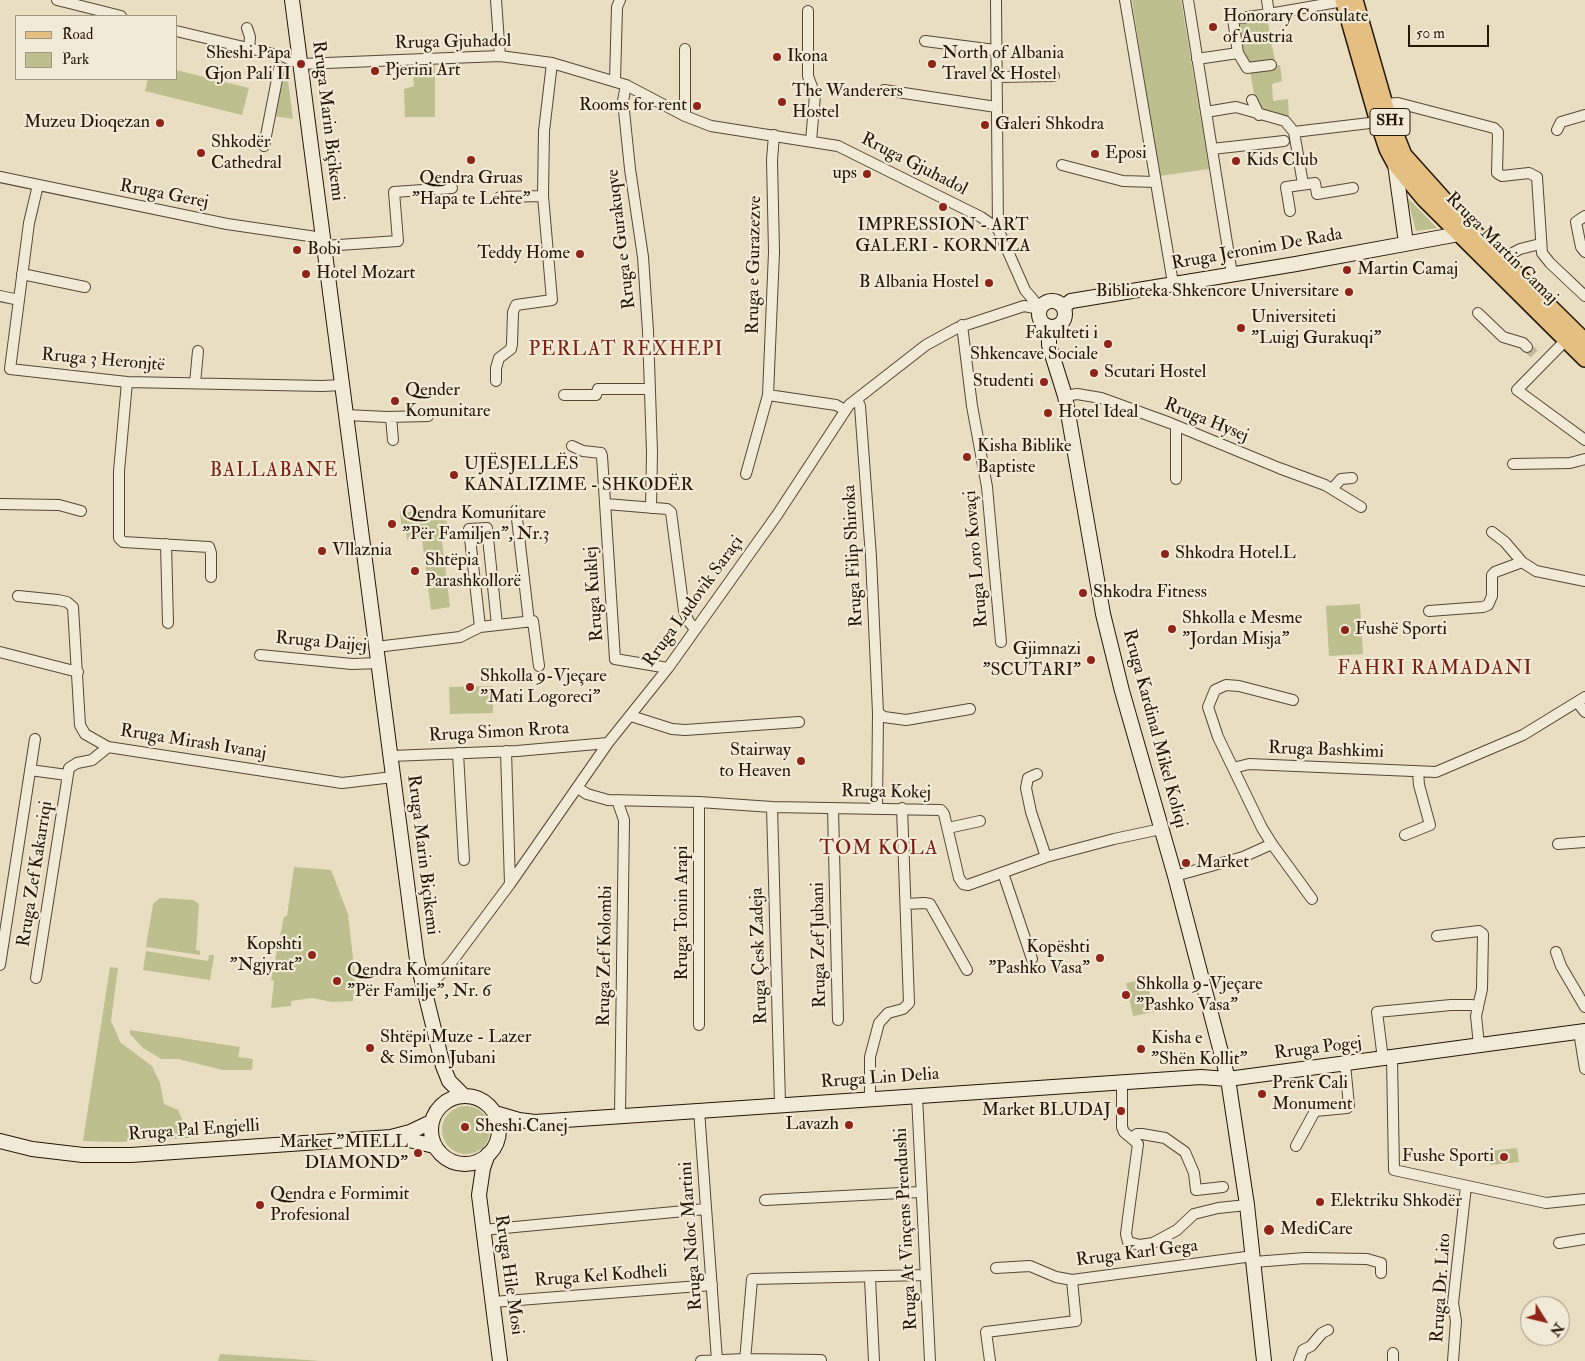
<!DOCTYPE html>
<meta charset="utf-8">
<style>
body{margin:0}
#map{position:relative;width:1585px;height:1361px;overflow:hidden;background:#e9dec2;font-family:"IM FELL Double Pica",serif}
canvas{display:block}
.legend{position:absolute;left:15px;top:15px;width:162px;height:65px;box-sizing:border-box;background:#f1ead7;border:1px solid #9f9683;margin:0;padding:6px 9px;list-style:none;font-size:15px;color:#241706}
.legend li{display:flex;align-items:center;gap:10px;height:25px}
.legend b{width:25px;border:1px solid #9f9683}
.north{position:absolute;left:1520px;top:1296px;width:50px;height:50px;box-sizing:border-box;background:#f1ead7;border:1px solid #9f9683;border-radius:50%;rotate:126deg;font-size:14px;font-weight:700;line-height:20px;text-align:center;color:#241706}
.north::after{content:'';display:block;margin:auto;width:18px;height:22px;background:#8f2418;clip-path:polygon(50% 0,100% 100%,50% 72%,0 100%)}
.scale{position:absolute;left:1408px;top:25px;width:81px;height:22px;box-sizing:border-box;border:2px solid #241706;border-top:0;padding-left:6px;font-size:15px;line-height:18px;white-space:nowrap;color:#241706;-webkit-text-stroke:4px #f1ead7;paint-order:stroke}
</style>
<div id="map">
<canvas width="1585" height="1361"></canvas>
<ul class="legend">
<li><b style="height:6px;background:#e4bf81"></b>Road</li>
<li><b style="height:14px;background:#bdbf8e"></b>Park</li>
</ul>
<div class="north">N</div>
<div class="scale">50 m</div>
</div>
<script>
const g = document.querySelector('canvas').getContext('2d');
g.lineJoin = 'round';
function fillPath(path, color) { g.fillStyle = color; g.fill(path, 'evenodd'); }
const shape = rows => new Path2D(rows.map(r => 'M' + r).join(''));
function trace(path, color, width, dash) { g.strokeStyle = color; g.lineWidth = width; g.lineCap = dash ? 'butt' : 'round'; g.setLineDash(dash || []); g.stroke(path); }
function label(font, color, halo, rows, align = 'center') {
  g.font = font + ' "IM FELL Double Pica",serif'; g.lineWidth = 4.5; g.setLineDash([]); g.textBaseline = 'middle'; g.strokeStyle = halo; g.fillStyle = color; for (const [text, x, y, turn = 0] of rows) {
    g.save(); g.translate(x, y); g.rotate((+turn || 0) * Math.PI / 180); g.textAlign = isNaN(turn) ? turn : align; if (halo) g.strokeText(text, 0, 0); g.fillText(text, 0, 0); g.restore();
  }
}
fillPath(shape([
 [1132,0,1181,0,1209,169,1159,176],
 [1267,17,1275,62,1250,64,1240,50,1236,22],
 [435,65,435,117,405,117,404,89,414,86,412,66],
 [1280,65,1282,81,1272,84,1273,101,1288,99,1289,117,1283,118,1262,112,1255,100,1250,70],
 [176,70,249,88,242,115,145,91,148,79,176,79],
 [282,73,288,81,293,119,274,116],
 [1407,197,1437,228,1416,231],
 [445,508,447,524,440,525,450,607,431,610,422,539,407,540,406,532,402,532,400,513],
 [1360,604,1363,654,1329,656,1326,606],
 [493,686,493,713,450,714,449,687],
 [294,867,331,870,348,914,355,976,353,1001,332,1002,312,998,291,1001,291,1006,271,1008,274,981,271,980,284,917,287,916],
 [160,898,193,900,199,904,196,950,200,951,200,955,146,947,153,904],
 [146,951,208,961,209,955,214,955,210,980,143,970],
 [110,967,118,968,111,1021,113,1025,120,1042,152,1066,160,1083,164,1104,178,1110,190,1138,117,1142,83,1141],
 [1147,979,1154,1012,1133,1016,1126,983],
 [130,1030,240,1047,238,1057,253,1059,252,1070,223,1070,178,1059,161,1059,143,1048,130,1034],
 '442 1130a24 24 0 1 1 48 0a24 24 0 1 1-48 0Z',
 [1517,1148,1519,1162,1490,1165,1489,1151],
 [220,1354,294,1359,320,1361,218,1361]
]), '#bdbf8e');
trace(shape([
 [1527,347,1536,356]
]), '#c2b69c', 10, [10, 5]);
const street = shape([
 [57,0,121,16],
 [496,0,500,56],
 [996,0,998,229,1025,290,1040,308],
 [1125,0,1173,283],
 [1188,0,1232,274],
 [1267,0,1269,14,1233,19,1238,53,1247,68,1271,65],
 [808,11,808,76,815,95,811,141],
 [1269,14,1343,1],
 [247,28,250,37,249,49],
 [176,31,282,56,301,64,500,56,552,63,626,85,685,116,711,126,838,146,981,217,998,229],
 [925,41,995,50],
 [685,49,685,116],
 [1197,59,1238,53],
 [996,77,1054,76],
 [615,81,617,7,620,0],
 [626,85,623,101,630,169,643,257,648,331,652,452,651,508],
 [884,90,996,107],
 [1252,100,1259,115],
 [1385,104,1398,103,1494,128,1498,132,1497,173,1502,176,1529,173,1537,177,1542,253,1550,263,1585,296],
 [1206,112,1236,107,1285,121,1294,132,1303,184],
 [1557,130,1561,122,1585,115],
 [1294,132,1378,122],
 [264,146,279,69],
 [1212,149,1284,141],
 [1062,165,1123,181,1155,182],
 [0,177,227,224,323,238],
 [38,185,29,223,10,369,127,382,322,386,342,385],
 [500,197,543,196],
 [1290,211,1286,187,1315,183,1317,194,1353,188],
 [1585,216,1576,222,1581,247,1585,252],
 [324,246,398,241,394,192,452,188],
 [1502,259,1520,249,1540,244],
 [22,274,85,287],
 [0,296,19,300],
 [1478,313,1503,337,1523,343,1527,347],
 [962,325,972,406,987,487,1001,642],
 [1566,340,1517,390,1585,440],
 [496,381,496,368,499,358,511,349,512,344,513,312,516,305,552,300,543,196,544,131,552,63],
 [127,382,119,471,119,538,123,542,209,547,211,553,211,577],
 [195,383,198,351],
 [564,395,596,395,598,389,650,389],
 [768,395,836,405,845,410],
 [1065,396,1077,394,1101,398,1170,423,1279,468,1325,485,1361,507],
 [857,399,860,406,871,557,878,713,877,807],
 [346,415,387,417,428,416],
 [391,417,393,440],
 [1176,426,1176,479],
 [572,446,583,451,601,453,602,456,615,659,668,668],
 [1513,464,1570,463,1585,459],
 [746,474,768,395,774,252,772,160,774,135],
 [1332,489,1341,479,1352,478],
 [0,504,59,505,81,511],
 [606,504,667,509,671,512,684,611,689,622,695,629],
 [516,510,529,622],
 [1492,532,1505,542,1522,562,1536,571,1585,581],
 [166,544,168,623],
 [18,596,58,600,67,602,73,607,80,725,85,734,108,747,342,783,393,777],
 [1429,611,1483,607,1488,605,1492,596,1492,575,1495,572,1522,562],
 [480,627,469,529,487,528,497,625],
 [376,647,460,637,480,627,533,621,539,666],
 [0,652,78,672],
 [260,655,352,664,379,663],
 [1577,702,1585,712],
 [878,713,884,717,906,720,970,709],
 [631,716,672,729,685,730,799,722],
 [506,751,510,884],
 [458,753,464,860],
 [391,756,517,751,608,743],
 [1233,768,1249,764,1436,772,1523,735,1585,697],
 [30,770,67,775],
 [1037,774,1028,778,1026,788,1031,812,1046,857],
 [578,788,587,794,608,800,699,802,772,807,941,810,944,814,959,878,963,884,968,885,1046,857,1114,839,1161,829],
 [617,800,624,820,620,1115],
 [772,807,780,1104],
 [833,808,838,1020],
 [948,828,980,821],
 [1405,835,1430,825,1419,785,1418,772],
 [1272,844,1312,899],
 [1558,844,1585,842],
 [1003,873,1032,959],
 [1175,876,1243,857,1272,844,1262,828,1218,737,1208,707,1215,690,1226,685,1239,686,1293,700],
 [906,904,924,903,930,904,967,970],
 [1437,936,1479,931,1483,934,1482,989,1476,1016,1479,1045],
 [1556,952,1561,966,1585,1007],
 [0,965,35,739],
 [36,978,69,768,77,763,92,760,108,747],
 [424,984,434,981,451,963,510,884,608,743,668,668,777,515,849,405,926,345,957,328,1024,306,1040,309],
 [699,1025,699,802],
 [1579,1032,1585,1069],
 [1392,1058,1394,1170,1546,1203,1585,1199],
 [1383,1059,1377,1012,1451,1005,1472,1005,1478,1008],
 [1122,1082,1122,1127,1124,1132,1138,1144,1128,1218,1126,1234,1128,1242,1140,1245,1153,1243,1177,1230,1194,1214,1218,1208,1247,1205],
 [917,1096,930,1361],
 [870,1099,870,1057,879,1023,888,1013,903,1009,909,1003,902,808],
 [699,1110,717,1360],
 [1132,1138,1137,1134,1142,1134,1165,1138,1185,1152,1194,1173,1196,1190,1223,1187],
 [1296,1146,1315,1111,1347,1108,1349,1106,1345,1064],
 [765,1200,920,1192],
 [483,1230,706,1209],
 [1559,1243,1585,1239],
 [1254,1262,1305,1258,1367,1259,1381,1263,1381,1273],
 [996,1268,1030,1266,1056,1277,1072,1280,1253,1256],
 [870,1278,874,1361],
 [493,1302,712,1285],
 [701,1361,745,1359,821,1360],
 [745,1361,752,1279,925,1275],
 [990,1361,986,1332,1076,1321,1072,1280],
 [1299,1361,1303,1350,1311,1346,1322,1333,1328,1330],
 [1393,1361,1393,1353],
 [1453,1361,1456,1321,1453,1303,1466,1186]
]);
const secondary = shape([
 [292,0,417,960,443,1066,449,1081,463,1095],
 [1395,164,1406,243],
 '1039 314a13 13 0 1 1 26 0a13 13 0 1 1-26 0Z',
 [1063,307,1071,301,1296,264,1459,234],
 [1049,327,1049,345,1065,396,1103,614,1122,691,1175,876,1228,1079,1247,1205,1264,1361],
 '431 1130a34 34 0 1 1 68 0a34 34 0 1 1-68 0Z',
 [495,1113,519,1120,535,1122,1201,1077,1228,1079,1585,1031],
 [397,1137,434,1146],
 [0,1141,32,1149,83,1155,131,1155,391,1137,410,1132,431,1122],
 [488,1154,483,1168,479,1195,500,1361]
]);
const primary = shape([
 [1343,0,1378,122,1387,149,1395,164,1424,199,1585,359],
 [1355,0,1388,115,1404,155,1465,223,1585,341]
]);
trace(street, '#554935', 12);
trace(secondary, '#241706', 16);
trace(primary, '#241706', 18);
trace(street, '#f1ead7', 10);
trace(secondary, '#f1ead7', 14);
trace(primary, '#e4bf81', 15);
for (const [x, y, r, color] of [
 [1213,27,5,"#8f2418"],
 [777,57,5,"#8f2418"],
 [301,64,5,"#8f2418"],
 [932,64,5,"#8f2418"],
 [375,71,5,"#8f2418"],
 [782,102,5,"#8f2418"],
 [697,106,5,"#8f2418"],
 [160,123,5,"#8f2418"],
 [985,125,5,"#8f2418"],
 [201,153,5,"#8f2418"],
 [1095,154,5,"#8f2418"],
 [471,160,5,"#8f2418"],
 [1236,161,5,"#8f2418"],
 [867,174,5,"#8f2418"],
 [943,207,5,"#8f2418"],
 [297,250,5,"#8f2418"],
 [580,254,5,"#8f2418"],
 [1347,270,5,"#8f2418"],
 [306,274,5,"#8f2418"],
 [989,283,5,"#8f2418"],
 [1349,292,5,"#8f2418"],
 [1241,328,5,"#8f2418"],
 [1108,344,5,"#8f2418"],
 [1094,373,5,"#8f2418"],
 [1044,382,5,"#8f2418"],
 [395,401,5,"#8f2418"],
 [1048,413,5,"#8f2418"],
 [967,457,5,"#8f2418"],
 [454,475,5,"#8f2418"],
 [392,524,5,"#8f2418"],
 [322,551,5,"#8f2418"],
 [1165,554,5,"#8f2418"],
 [415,571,5,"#8f2418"],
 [1083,593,5,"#8f2418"],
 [1172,629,5,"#8f2418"],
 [1345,630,5,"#8f2418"],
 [1091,660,5,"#8f2418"],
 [470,687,5,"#8f2418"],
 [801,761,5,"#8f2418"],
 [1186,863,5,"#8f2418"],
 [312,955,5,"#8f2418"],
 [1100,958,5,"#8f2418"],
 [337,981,5,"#8f2418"],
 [1126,995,5,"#8f2418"],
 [370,1048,5,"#8f2418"],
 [1141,1049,5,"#8f2418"],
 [1262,1094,5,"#8f2418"],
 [1121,1111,5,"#8f2418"],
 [849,1125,5,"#8f2418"],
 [465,1127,5,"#8f2418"],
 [418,1153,5,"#8f2418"],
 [1504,1157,5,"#8f2418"],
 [1320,1202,5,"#8f2418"],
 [260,1205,5,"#8f2418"],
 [1269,1230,6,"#8f2418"]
]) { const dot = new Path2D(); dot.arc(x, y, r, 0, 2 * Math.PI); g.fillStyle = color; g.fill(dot); trace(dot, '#f1ead7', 2); }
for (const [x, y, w] of [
 [1390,122,40]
]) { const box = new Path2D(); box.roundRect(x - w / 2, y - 13.5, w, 27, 4); g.fillStyle = '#f1ead7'; g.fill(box); trace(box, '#241706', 1); }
label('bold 16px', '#241706', null, [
 ["SH1",1390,122]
]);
label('18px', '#241706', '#f1ead7', [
 ["Honorary Consulate",1223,17],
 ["of Austria",1223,38],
 ["Sheshi Papa",291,54,"right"],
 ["Gjon Pali II",291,75,"right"],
 ["North of Albania",942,54],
 ["Travel & Hostel",942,75],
 ["Ikona",787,57],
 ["Pjerini Art",385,71],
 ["The Wanderers",792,92],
 ["Hostel",792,113],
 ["Rooms for rent",687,106,"right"],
 ["Muzeu Dioqezan",150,123,"right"],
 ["Galeri Shkodra",995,125],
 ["Shkodër",211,143],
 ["Cathedral",211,164],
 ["Eposi",1105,154],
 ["Kids Club",1246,161],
 ["ups",857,174,"right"],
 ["Qendra Gruas",471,179,"center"],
 ["\"Hapa te Lehte\"",471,200,"center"],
 ["IMPRESSION - ART",943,226,"center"],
 ["GALERI - KORNIZA",943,247,"center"],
 ["Bobi",307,250],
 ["Teddy Home",570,254,"right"],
 ["Martin Camaj",1357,270],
 ["Hotel Mozart",316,274],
 ["B Albania Hostel",979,283,"right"],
 ["Biblioteka Shkencore Universitare",1339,292,"right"],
 ["Universiteti",1251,318],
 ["\"Luigj Gurakuqi\"",1251,339],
 ["Fakulteti i",1098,334,"right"],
 ["Shkencave Sociale",1098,355,"right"],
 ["Scutari Hostel",1104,373],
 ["Studenti",1034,382,"right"],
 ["Qender",405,391],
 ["Komunitare",405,412],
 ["Hotel Ideal",1058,413],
 ["Kisha Biblike",977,447],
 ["Baptiste",977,468],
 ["UJËSJELLËS",464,465],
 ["KANALIZIME - SHKODËR",464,486],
 ["Qendra Komunitare",402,514],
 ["\"Për Familjen\", Nr.3",402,535],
 ["Vllaznia",332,551],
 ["Shkodra Hotel.L",1175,554],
 ["Shtëpia",425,561],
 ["Parashkollorë",425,582],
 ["Shkodra Fitness",1093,593],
 ["Shkolla e Mesme",1182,619],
 ["\"Jordan Misja\"",1182,640],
 ["Fushë Sporti",1355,630],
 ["Gjimnazi",1081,650,"right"],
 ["\"SCUTARI\"",1081,671,"right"],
 ["Shkolla 9-Vjeçare",480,677],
 ["\"Mati Logoreci\"",480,698],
 ["Stairway",791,751,"right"],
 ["to Heaven",791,772,"right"],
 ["Market",1196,863],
 ["Kopshti",302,945,"right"],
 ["\"Ngjyrat\"",302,966,"right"],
 ["Kopështi",1090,948,"right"],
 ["\"Pashko Vasa\"",1090,969,"right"],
 ["Qendra Komunitare",347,971],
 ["\"Për Familje\", Nr. 6",347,992],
 ["Shkolla 9-Vjeçare",1136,985],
 ["\"Pashko Vasa\"",1136,1006],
 ["Shtëpi Muze - Lazer",380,1038],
 ["& Simon Jubani",380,1059],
 ["Kisha e",1151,1039],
 ["\"Shën Kollit\"",1151,1060],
 ["Prenk Cali",1272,1084],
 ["Monument",1272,1105],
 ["Market BLUDAJ",1111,1111,"right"],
 ["Lavazh",839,1125,"right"],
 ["Sheshi Canej",475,1127],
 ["Market \"MIELL",408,1143,"right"],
 ["DIAMOND\"",408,1164,"right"],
 ["Fushe Sporti",1494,1157,"right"],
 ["Qendra e Formimit",270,1195],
 ["Profesional",270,1216],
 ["Elektriku Shkodër",1330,1202],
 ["MediCare",1280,1230]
], 'left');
label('18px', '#241706', '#f1ead7', [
 ["Rruga Gjuhadol",453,43,-1],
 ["Rruga Marin Biçikemi",327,121,83],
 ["Rruga Gjuhadol",914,165,27],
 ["Rruga Gerej",164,195,11],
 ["Rruga e Gurakuqve",622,239,-97],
 ["Rruga Martin Camaj",1501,249,45],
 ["Rruga Jeronim De Rada",1257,250,-10],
 ["Rruga e Gurazezve",755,265,-89],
 ["Rruga 3 Heronjtë",103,361,5],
 ["Rruga Hysej",1206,421,22],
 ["Rruga Filip Shiroka",854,556,-93],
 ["Rruga Loro Kovaçi",977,559,-95],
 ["Rruga Kuklej",595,594,-94],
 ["Rruga Ludovik Saraçi",694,602,-54],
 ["Rruga Daijej",321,643,5],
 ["Rruga Kardinal Mikel Koliqi",1154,729,75],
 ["Rruga Simon Rrota",499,733,-3],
 ["Rruga Mirash Ivanaj",193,743,9],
 ["Rruga Bashkimi",1326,751,2],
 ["Rruga Kokej",886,793,1],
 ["Rruga Marin Biçikemi",422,855,83],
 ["Rruga Zef Kakarriqi",36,874,-81],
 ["Rruga Tonin Arapi",683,913,-90],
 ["Rruga Zef Jubani",820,945,-91],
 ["Rruga Zef Kolombi",606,956,-89],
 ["Rruga Çesk Zadeja",760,956,-92],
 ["Rruga Pogej",1318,1049,-7],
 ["Rruga Lin Delia",880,1079,-4],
 ["Rruga Pal Engjelli",194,1131,-4],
 ["Rruga At Vinçens Prendushi",907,1229,-93],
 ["Rruga Ndoc Martini",692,1236,-94],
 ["Rruga Karl Gega",1137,1254,-7],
 ["Rruga Hile Mosi",508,1275,82],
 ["Rruga Kel Kodheli",601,1277,-4],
 ["Rruga Dr. Lito",1442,1288,-86]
]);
g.letterSpacing = '1px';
label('19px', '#7a1f14', '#f1ead7', [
 ["BALLABANE",274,472]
]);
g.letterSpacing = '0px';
g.letterSpacing = '1px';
label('20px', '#7a1f14', '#f1ead7', [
 ["PERLAT REXHEPI",626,351],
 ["FAHRI RAMADANI",1435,670],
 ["TOM KOLA",879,850]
]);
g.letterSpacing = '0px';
</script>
